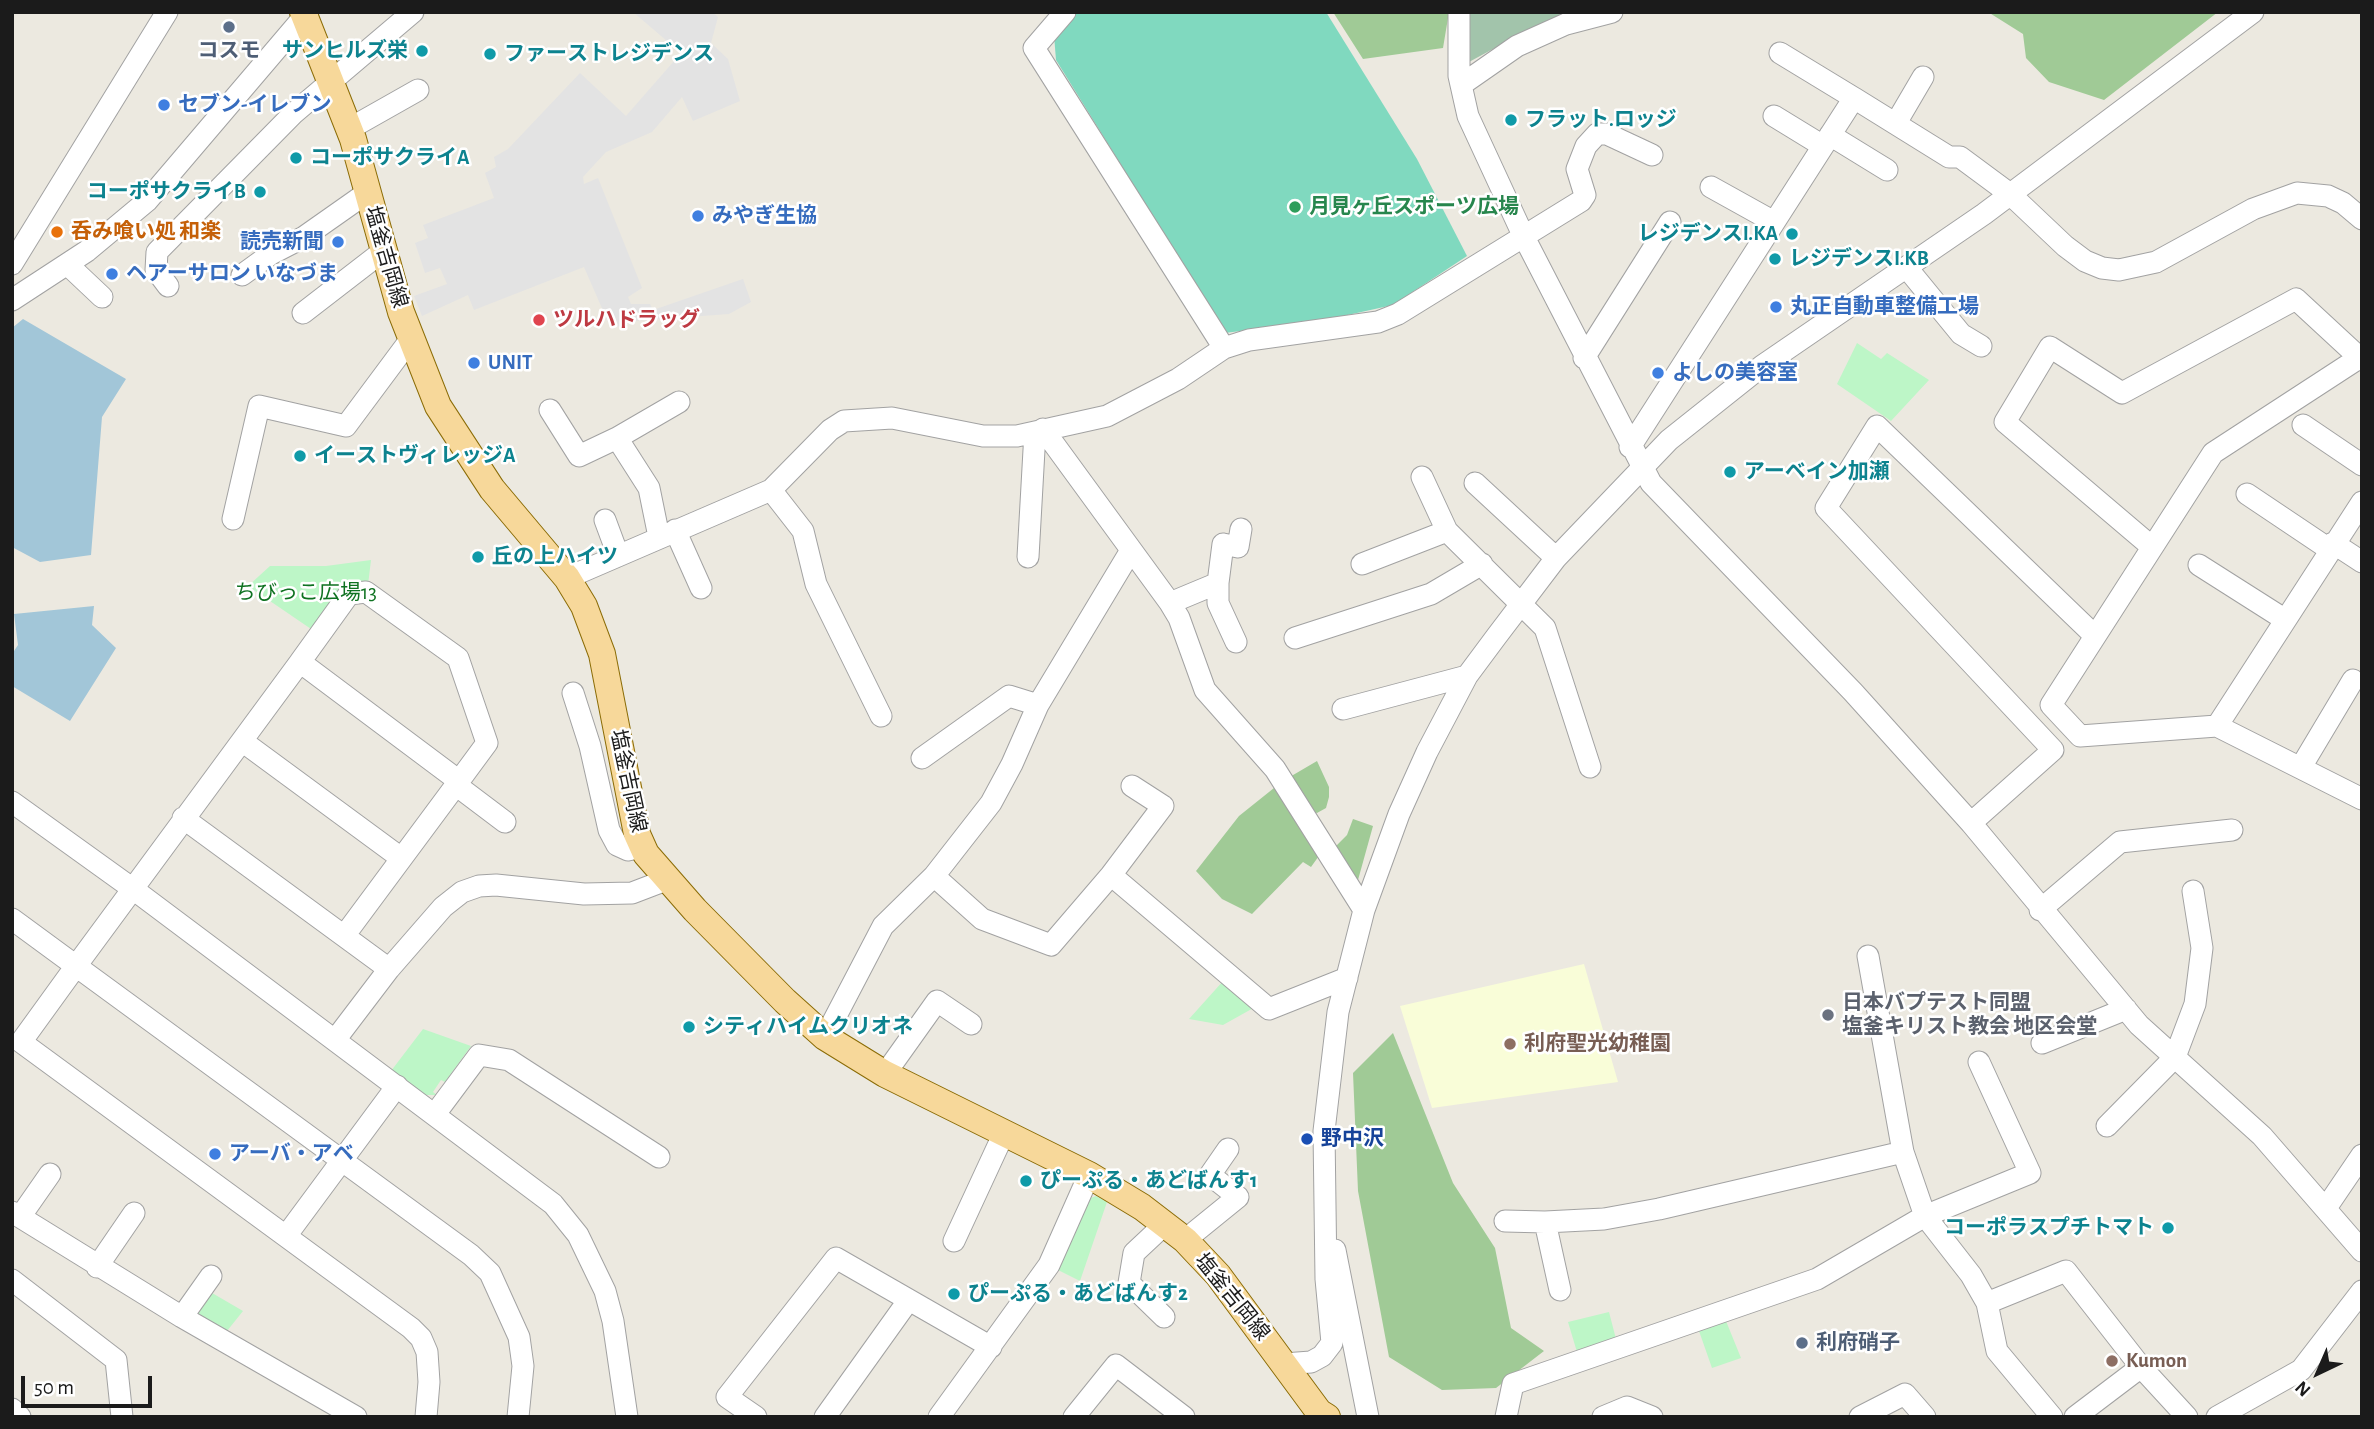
<!DOCTYPE html>
<meta charset="utf-8">
<style>
body{margin:0}
#map{position:relative;width:2374px;height:1429px;overflow:hidden;background:#ece9e0;font-family:"Alegreya Sans",sans-serif}
canvas{display:block}
.frame{position:absolute;inset:0;border:14px solid #1b1b1b;pointer-events:none}
.north{position:absolute;left:2283px;top:1338px;width:70px;height:70px;-webkit-text-stroke:5px #fff;paint-order:stroke;rotate:224deg;font-size:19px;font-weight:700;line-height:28px;text-align:center;color:#1b1b1b}
.north::after{content:'';display:block;margin:auto;width:24px;height:32px;background:#1b1b1b;clip-path:polygon(50% 0,100% 100%,50% 72%,0 100%)}
.scale{position:absolute;left:21px;top:1376px;width:131px;height:32px;box-sizing:border-box;border:4px solid #1b1b1b;border-top:0;padding-left:9px;font-size:21px;line-height:24px;white-space:nowrap;color:#1b1b1b;-webkit-text-stroke:5px #fff;paint-order:stroke}
</style>
<div id="map">
<canvas width="2374" height="1429"></canvas>
<div class="frame"></div>
<div class="north">N</div>
<div class="scale">50 m</div>
</div>
<script>
const g = document.querySelector('canvas').getContext('2d');
g.lineJoin = 'round';
function fillPath(path, color) { g.fillStyle = color; g.fill(path, 'evenodd'); }
const shape = rows => new Path2D(rows.map(r => 'M' + r).join(''));
function trace(path, color, width, dash) { g.strokeStyle = color; g.lineWidth = width; g.lineCap = dash ? 'butt' : 'round'; g.setLineDash(dash || []); g.stroke(path); }
function label(font, color, halo, rows, align = 'center') {
  g.font = font + ' "Alegreya Sans","Noto Sans JP",sans-serif'; g.lineWidth = 5; g.setLineDash([]); g.textBaseline = 'middle'; g.strokeStyle = halo; g.fillStyle = color; for (const [text, x, y, turn = 0] of rows) {
    g.save(); g.translate(x, y); g.rotate((+turn || 0) * Math.PI / 180); g.textAlign = isNaN(turn) ? turn : align; if (halo) g.strokeText(text, 0, 0); g.fillText(text, 0, 0); g.restore();
  }
}
fillPath(shape([
 [1584,964,1618,1082,1432,1108,1400,1006]
]), '#f9fdd8');
fillPath(shape([
 [1333,12,1449,12,1443,48,1363,59],
 [1988,12,2218,12,2104,100,2049,82,2026,58,2023,34],
 [1317,761,1329,787,1329,797,1326,808,1317,813,1307,810,1288,778],
 [1274,788,1297,816,1321,853,1311,867,1303,862,1252,914,1222,899,1196,871,1239,816],
 [1353,819,1373,826,1358,880,1353,882,1333,849,1347,835],
 [1393,1033,1453,1183,1495,1248,1511,1328,1544,1351,1496,1388,1442,1390,1389,1357,1358,1191,1353,1073]
]), '#a0ca96');
fillPath(shape([
 [1469,12,1586,12,1517,36,1469,62]
]), '#a2c4ab');
fillPath(shape([
 [1857,343,1881,359,1887,353,1929,380,1891,421,1837,384],
 [371,560,368,585,314,631,248,586,270,566,326,566],
 [1224,980,1257,1006,1223,1025,1189,1019],
 [423,1029,471,1046,445,1082,441,1080,433,1092,437,1095,423,1095,391,1071],
 [1096,1196,1107,1202,1080,1281,1058,1270,1085,1200],
 [207,1290,243,1311,227,1331,192,1313],
 [1609,1312,1616,1339,1577,1352,1568,1322],
 [1726,1321,1741,1358,1712,1368,1699,1331]
]), '#bdf6c7');
fillPath(shape([
 [1074,12,1326,12,1417,159,1467,256,1393,305,1325,320,1225,333,1056,60,1054,35]
]), '#80d9bf');
fillPath(shape([
 [633,12,712,12,718,17,711,43,728,59,740,101,693,121,682,97,652,132,606,152,583,177,584,184,598,178,642,288,628,297,631,304,650,304,653,310,743,279,751,302,729,314,634,321,611,329,584,267,474,310,468,295,422,316,414,296,447,284,440,268,425,273,415,243,428,238,423,225,494,198,485,173,496,167,494,157,508,149,580,73,626,116,681,53]
]), '#e3e3e3');
fillPath(shape([
 [23,319,126,379,102,417,91,555,40,562,12,547,12,328],
 [94,606,92,625,116,648,70,721,12,686,12,654,18,645,14,614]
]), '#a2c6d8');
const minor = shape([
 [1065,12,1034,48,1224,348,1249,340,1378,322,1398,314,1581,201,1585,195,1577,169,1586,146,1597,134,1607,134,1652,155],
 [1459,12,1459,76,1468,116,1523,235,1651,483,1853,692,1971,823,2139,1025,2262,1136,2362,1251],
 [1780,53,1854,98],
 [1461,85,1517,46,1566,24,1612,12],
 [1774,116,1823,146],
 [1896,123,1923,77],
 [349,129,418,90],
 [1830,135,1887,170],
 [1711,187,1774,222],
 [12,264,167,12],
 [67,264,102,297],
 [1907,268,1961,334,1981,346],
 [242,275,271,254,304,237,368,192],
 [168,286,156,270,157,252,294,113,413,12],
 [12,300,87,251,147,201,308,12],
 [303,313,382,252],
 [2362,356,2213,453,2051,705,2080,736,2217,726,2362,502],
 [1584,358,1670,222],
 [550,410,579,456,617,438,649,488,659,537],
 [2303,425,2362,465],
 [1043,429,1170,603,1179,618,1205,690,1275,769,1364,910],
 [617,438,679,402],
 [1630,447,1854,98,1949,157,1960,157,2010,194,2065,246,2085,261,2102,268,2119,270,2156,262,2253,209,2297,193,2328,196,2343,203,2362,219],
 [1422,477,1447,531],
 [1475,483,1556,558],
 [771,490,803,531,816,584,881,716],
 [2247,494,2329,549],
 [233,519,259,406,346,426,410,340],
 [605,520,618,555],
 [675,530,701,588],
 [2333,543,2362,562],
 [2152,547,2005,422,2050,347,2122,393,2296,299,2362,360],
 [1028,557,1035,432],
 [1362,564,1447,531,1545,628,1590,767],
 [2199,565,2284,619],
 [567,578,771,490,830,430,844,421,892,418,983,436,1017,436,1107,416,1178,379,1224,348],
 [1218,583,1218,603,1236,642],
 [1170,603,1218,583,1223,544,1238,547,1241,529],
 [1295,638,1431,594,1482,564],
 [573,693,590,746,609,830,617,845,628,850,643,847],
 [1038,705,1130,552],
 [1343,709,1467,676],
 [2217,726,2362,799],
 [242,741,401,858],
 [922,758,1009,696,1038,705,1012,764,991,803,934,876],
 [2301,767,2353,680],
 [456,785,505,822],
 [12,802,133,889,553,1204,578,1235,605,1291,613,1321,627,1417],
 [183,818,389,969],
 [1971,823,2053,750,1826,508,1877,426,2094,635],
 [1111,875,1269,1009,1347,978],
 [2040,910,2120,842,2232,830],
 [12,919,76,966,300,662,459,781,487,743,458,658,366,592,349,594,300,662],
 [344,936,459,781],
 [1868,956,1903,1152],
 [825,1037,883,926,934,876,982,919,1051,945,1111,875,1163,806,1132,786],
 [335,1040,389,969,443,907,462,892,479,886,496,885,584,894,632,893,666,880],
 [2042,1043,2126,1009],
 [885,1074,937,1001,971,1024],
 [435,1114,479,1055,509,1060,659,1157],
 [2107,1126,2175,1057,2195,1004,2202,948,2193,891],
 [2326,1208,2362,1155],
 [12,1212,182,1317,356,1417],
 [20,1217,50,1174],
 [1505,1221,1545,1222],
 [286,1236,397,1086],
 [1185,1240,1238,1197,1210,1175,1228,1149],
 [954,1241,1004,1133],
 [1335,1250,1368,1417],
 [97,1267,134,1213],
 [12,1280,116,1360,122,1417],
 [1560,1290,1545,1222,1604,1219,1659,1209,1903,1152,1925,1216,1971,1275,1987,1303,1997,1351,2052,1417],
 [1987,1303,2066,1271,2141,1367,2075,1417],
 [182,1317,211,1276],
 [1164,1317,1129,1283,1134,1253,1165,1224],
 [1284,1364,1311,1362,1322,1356,1332,1343,1326,1279,1324,1131,1338,1012,1364,910,1399,814,1427,752,1467,676,1496,637,1556,558,1669,440,1762,366,1984,214,2253,12],
 [2141,1367,2187,1417],
 [12,1409,20,1417],
 [426,1417,429,1382,427,1352,421,1338,411,1328,21,1042,76,966,471,1255,490,1273,519,1337,523,1366,518,1417],
 [756,1417,727,1397,836,1258,991,1347],
 [825,1417,908,1301],
 [939,1417,1049,1265,1089,1175],
 [1074,1417,1116,1365,1184,1417],
 [1506,1417,1513,1384,1817,1279,1925,1216,2030,1173,1979,1062],
 [1603,1417,1627,1407,1652,1417],
 [1860,1417,1905,1394,1925,1417],
 [2217,1417,2301,1370,2362,1291]
]);
const major = shape([
 [303,12,353,139,401,312,438,406,492,489,567,578,584,606,602,654,637,834,646,854,695,910,785,1001,825,1037,885,1074,1089,1175,1142,1207,1185,1240,1218,1275,1319,1412,1327,1417]
]);
trace(minor, '#a2a2a2', 23);
trace(major, '#8b6c06', 28);
trace(minor, '#fff', 21);
trace(major, '#f7d89a', 26);
for (const [x, y, r, color] of [
 [229,27,7,"#5c6f8a"],
 [422,51,7,"#0f9aa8"],
 [490,54,7,"#0f9aa8"],
 [164,105,7,"#3f7fe0"],
 [1511,120,7,"#0f9aa8"],
 [296,158,7,"#0f9aa8"],
 [260,192,7,"#0f9aa8"],
 [1295,207,7,"#2e9e5b"],
 [698,216,7,"#3f7fe0"],
 [57,232,7,"#e8710a"],
 [1792,234,7,"#0f9aa8"],
 [338,242,7,"#3f7fe0"],
 [1775,259,7,"#0f9aa8"],
 [112,274,7,"#3f7fe0"],
 [1776,307,7,"#3f7fe0"],
 [539,320,7,"#e0444e"],
 [474,363,7,"#3f7fe0"],
 [1658,373,7,"#3f7fe0"],
 [300,456,7,"#0f9aa8"],
 [1730,472,7,"#0f9aa8"],
 [478,557,7,"#0f9aa8"],
 [1828,1015,7,"#6b7280"],
 [689,1027,7,"#0f9aa8"],
 [1510,1044,7,"#8d6e63"],
 [1307,1139,7,"#1a4fb4"],
 [215,1154,7,"#3f7fe0"],
 [1026,1181,7,"#0f9aa8"],
 [2168,1228,7,"#0f9aa8"],
 [954,1294,7,"#0f9aa8"],
 [1802,1343,7,"#5c6f8a"],
 [2112,1361,7,"#8d6e63"]
]) { const dot = new Path2D(); dot.arc(x, y, r, 0, 2 * Math.PI); g.fillStyle = color; g.fill(dot); trace(dot, '#fff', 2.5); }
label('bold 21px', '#4e5e75', '#fff', [
 ["コスモ",229,51],
 ["利府硝子",1816,1343,"left"]
]);
label('bold 21px', '#0d838f', '#fff', [
 ["サンヒルズ栄",408,51,"right"],
 ["ファーストレジデンス",504,54],
 ["フラット.ロッジ",1525,120],
 ["コーポサクライA",310,158],
 ["コーポサクライB",246,192,"right"],
 ["レジデンスI.KA",1778,234,"right"],
 ["レジデンスI.KB",1789,259],
 ["イーストヴィレッジA",314,456],
 ["アーベイン加瀬",1744,472],
 ["丘の上ハイツ",492,557],
 ["シティハイムクリオネ",703,1027],
 ["ぴーぷる・あどばんす1",1040,1181],
 ["コーポラスプチトマト",2154,1228,"right"],
 ["ぴーぷる・あどばんす2",968,1294]
], 'left');
label('bold 21px', '#366cbe', '#fff', [
 ["セブン-イレブン",178,105],
 ["みやぎ生協",712,216],
 ["読売新聞",324,242,"right"],
 ["ヘアーサロン いなづま",126,274],
 ["丸正自動車整備工場",1790,307],
 ["UNIT",488,363],
 ["よしの美容室",1672,373],
 ["アーバ・アベ",229,1154]
], 'left');
label('bold 21px', '#27864d', '#fff', [
 ["月見ヶ丘スポーツ広場",1309,207]
], 'left');
label('bold 21px', '#c56008', '#fff', [
 ["呑み喰い処 和楽",71,232]
], 'left');
label('21px', '#1b1b1b', '#fff', [
 ["塩釜吉岡線",386,257,74],
 ["塩釜吉岡線",628,781,78],
 ["塩釜吉岡線",1232,1297,51]
]);
label('bold 21px', '#be3a42', '#fff', [
 ["ツルハドラッグ",553,320]
], 'left');
label('21px', '#0f7221', '#fff', [
 ["ちびっこ広場13",306,593]
]);
label('bold 21px', '#5b616d', '#fff', [
 ["日本バプテスト同盟",1842,1003],
 ["塩釜キリスト教会 地区会堂",1842,1027]
], 'left');
label('bold 21px', '#785e54', '#fff', [
 ["利府聖光幼稚園",1524,1044],
 ["Kumon",2126,1361]
], 'left');
label('bold 21px', '#164399', '#fff', [
 ["野中沢",1321,1139]
], 'left');
</script>
